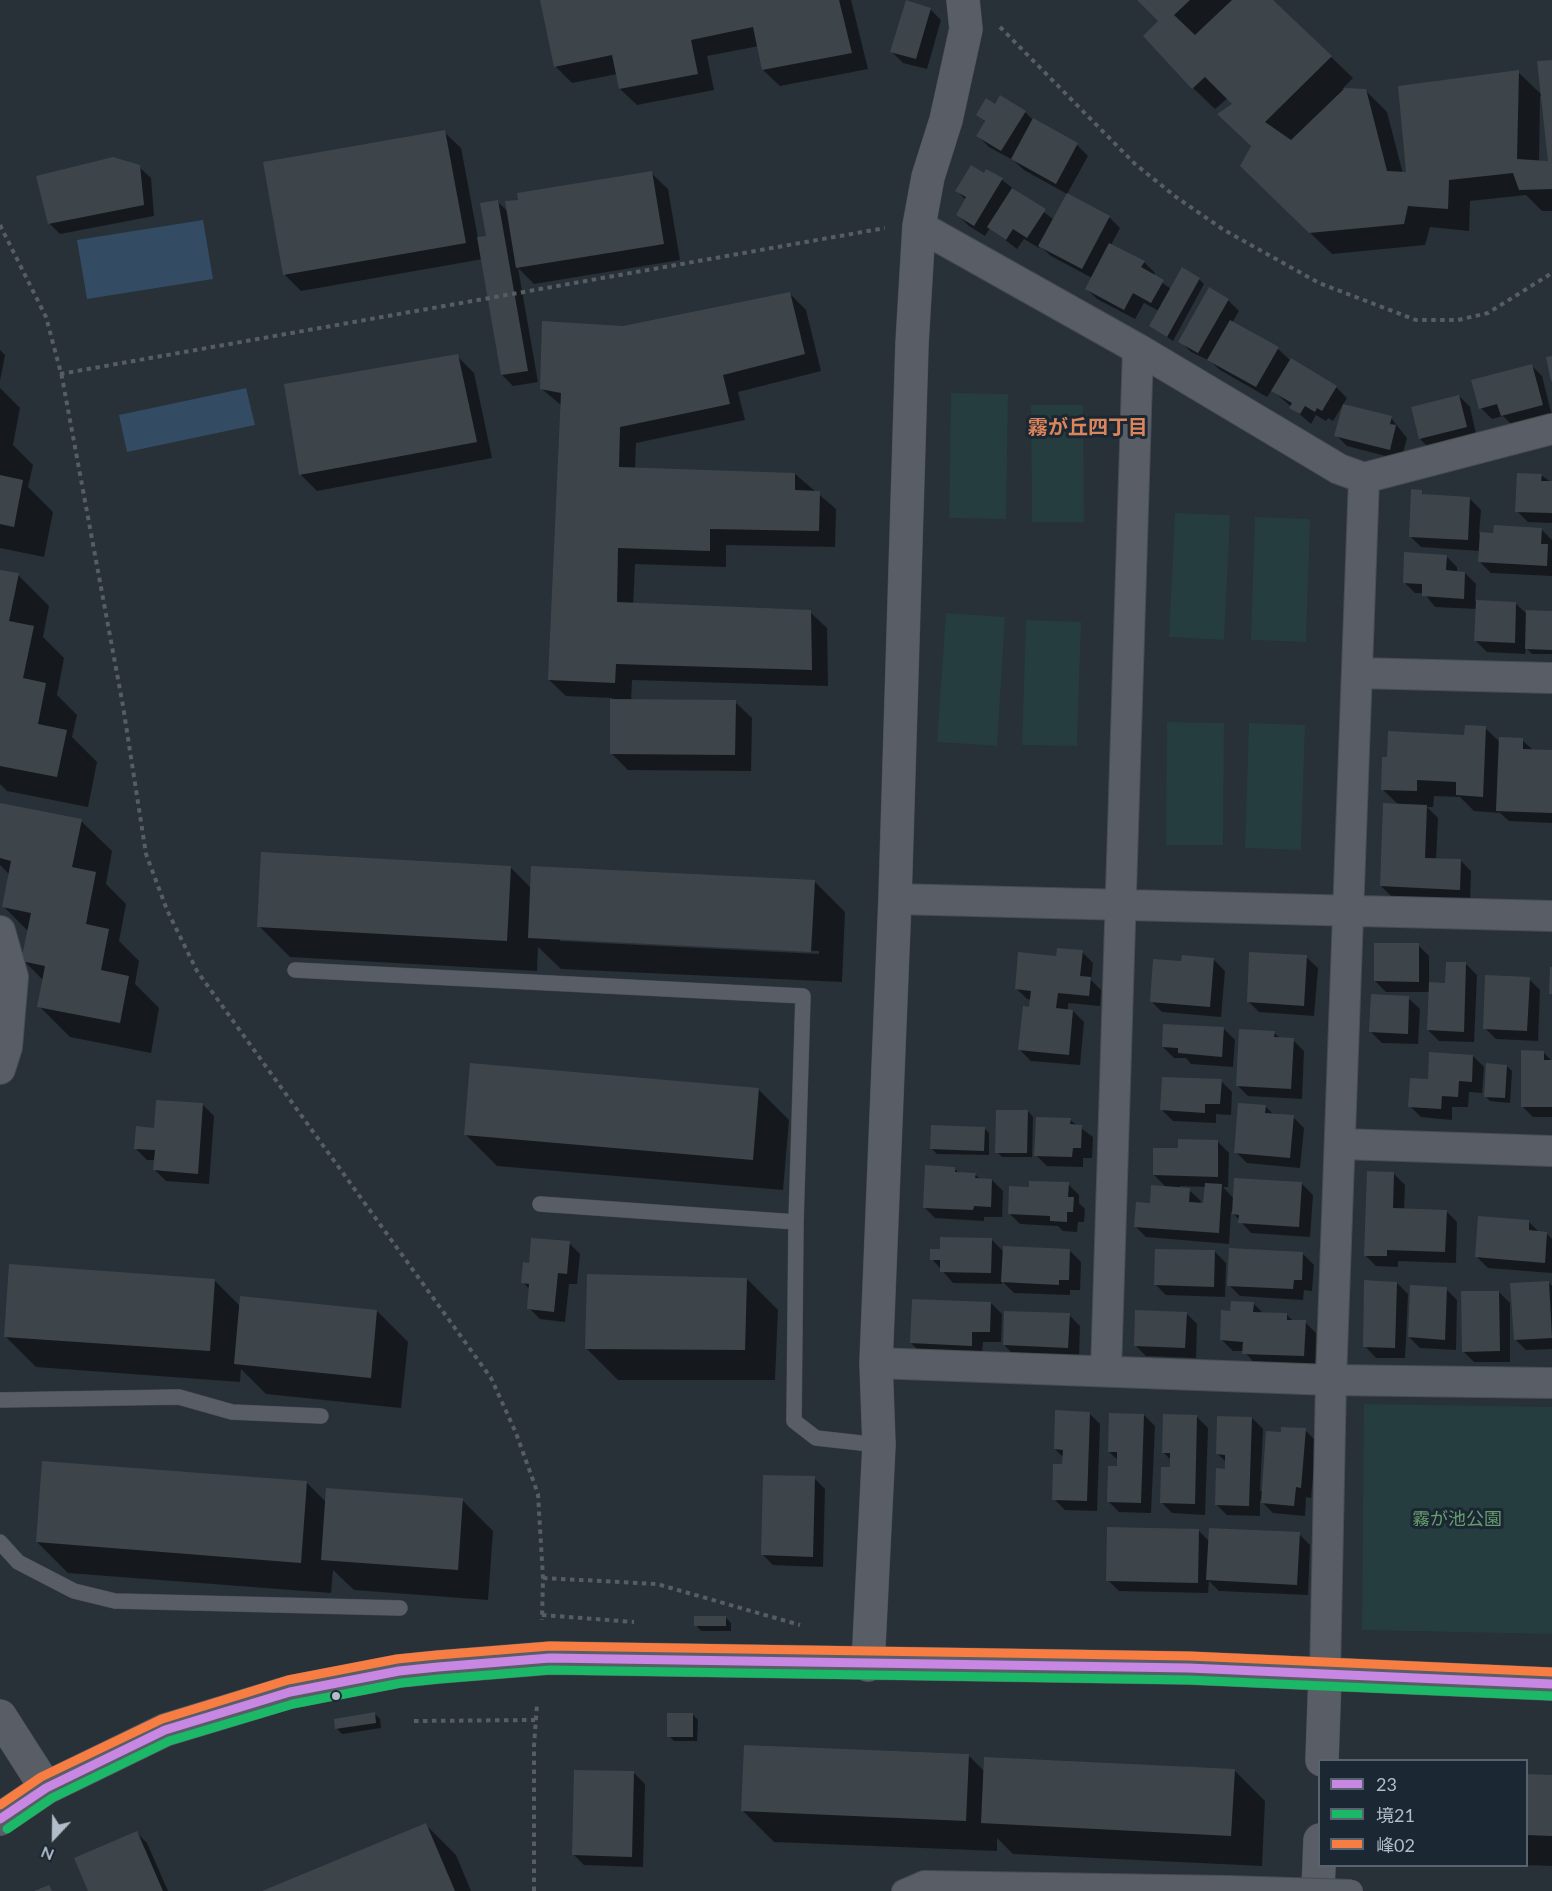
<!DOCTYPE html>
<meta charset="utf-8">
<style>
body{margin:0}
#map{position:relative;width:1552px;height:1891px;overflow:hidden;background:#283038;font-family:Lato,"Noto Sans JP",sans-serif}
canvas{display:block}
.legend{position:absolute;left:1318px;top:1759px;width:210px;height:108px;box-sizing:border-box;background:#1b2833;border:2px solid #57646f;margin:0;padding:8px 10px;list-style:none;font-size:18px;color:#b2bdca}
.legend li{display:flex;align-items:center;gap:12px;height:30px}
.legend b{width:30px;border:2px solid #57646f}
.north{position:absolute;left:24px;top:1807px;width:60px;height:60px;-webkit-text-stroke:4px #1b2833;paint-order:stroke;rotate:202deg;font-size:16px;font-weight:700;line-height:24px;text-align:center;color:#b2bdca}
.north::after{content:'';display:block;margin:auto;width:21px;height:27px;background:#b2bdca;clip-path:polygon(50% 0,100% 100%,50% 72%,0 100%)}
</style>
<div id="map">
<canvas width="1552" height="1891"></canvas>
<ul class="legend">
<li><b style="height:8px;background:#c787e3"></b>23</li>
<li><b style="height:8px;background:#1ab867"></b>境21</li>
<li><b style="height:8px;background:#f77d43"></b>峰02</li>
</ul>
<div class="north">N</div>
</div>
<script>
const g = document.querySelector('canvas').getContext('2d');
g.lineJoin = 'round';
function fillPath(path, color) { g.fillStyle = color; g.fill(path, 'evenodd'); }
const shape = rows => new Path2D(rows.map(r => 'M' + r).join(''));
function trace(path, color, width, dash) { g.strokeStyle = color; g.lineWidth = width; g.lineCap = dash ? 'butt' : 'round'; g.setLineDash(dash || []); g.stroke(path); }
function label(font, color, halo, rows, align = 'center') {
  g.font = font + ' Lato,"Noto Sans JP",sans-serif'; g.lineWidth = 6; g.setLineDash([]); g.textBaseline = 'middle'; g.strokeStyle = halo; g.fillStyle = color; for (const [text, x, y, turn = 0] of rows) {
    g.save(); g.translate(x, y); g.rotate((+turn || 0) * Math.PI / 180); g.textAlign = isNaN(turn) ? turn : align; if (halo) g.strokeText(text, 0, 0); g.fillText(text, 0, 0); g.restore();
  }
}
fillPath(shape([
 [951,393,1008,394,1006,519,949,518],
 [1031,405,1083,405,1084,522,1032,522],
 [1175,513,1230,515,1224,640,1169,637],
 [1255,517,1310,519,1306,642,1251,640],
 [946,613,1005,617,997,746,937,742],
 [1026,620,1081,622,1077,746,1022,745],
 [1167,722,1224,723,1223,845,1166,845],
 [1249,723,1305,725,1301,850,1245,848],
 [1364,1404,1552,1407,1552,1634,1362,1630]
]), '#253d3e');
fillPath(shape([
 [203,220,213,279,87,299,77,240],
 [246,388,255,425,127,452,119,415]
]), '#334c63');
fillPath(shape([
 [542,0,851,0,868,69,780,86,763,70,759,46,707,56,714,90,637,105,620,89,617,74,572,83,555,66],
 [1140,0,1271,0,1353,78,1342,89,1365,90,1387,112,1403,174,1408,174,1518,72,1542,95,1552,61,1552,211,1542,211,1526,195,1470,201,1469,231,1430,227,1425,245,1332,254,1264,188,1253,147,1234,104,1228,98,1215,109,1193,88,1160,21],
 [1540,96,1542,96,1549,163,1539,162],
 [930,9,941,20,927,69,903,63,892,52],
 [996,106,1025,112,1032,119,1077,145,1088,156,1067,194,1024,170,1013,160,989,147,978,136,986,123,978,115],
 [444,132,461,148,478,238,487,237,498,202,508,212,651,173,668,189,680,260,534,284,518,268,538,382,513,386,502,375,483,259,301,291,284,274],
 [139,167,151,178,154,216,60,234,49,223],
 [985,175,1002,180,1054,220,1109,217,1120,228,1111,245,1144,262,1155,273,1153,276,1171,289,1199,279,1204,284,1173,341,1151,326,1159,311,1144,303,1135,319,1097,299,1086,288,1092,278,1051,256,1040,246,1039,248,1024,239,1017,249,990,228,985,236,969,226,958,215,966,200,957,191],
 [790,294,806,310,821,371,738,392,745,420,636,443,635,469,795,474,836,509,835,547,726,545,726,567,635,564,633,605,810,612,827,628,828,686,632,680,631,701,735,702,752,718,751,771,628,770,612,754,612,698,566,696,549,680,562,406,542,389,623,327],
 [1228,300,1239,311,1232,323,1278,349,1291,361,1336,387,1347,398,1333,421,1328,418,1326,421,1316,415,1311,424,1272,390,1267,397,1220,370,1210,361,1191,352,1180,341],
 [0,350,5,355,0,381],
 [457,356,474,373,492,458,317,491,300,474],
 [1531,365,1542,376,1552,416,1513,426,1503,416,1492,419,1481,408],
 [0,388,20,408,13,445,33,465,28,487,53,512,44,557,0,548],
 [1459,396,1470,407,1477,438,1431,450,1420,439],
 [1391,418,1407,438,1401,460,1347,446,1336,435],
 [1541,475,1552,483,1552,523,1528,522,1517,511],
 [1421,492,1425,496,1470,499,1481,510,1479,534,1541,529,1552,540,1552,576,1491,573,1480,562,1480,551,1421,547,1410,536],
 [1446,556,1457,567,1457,573,1465,573,1476,584,1475,601,1515,603,1528,615,1552,613,1552,654,1532,654,1526,648,1525,654,1487,652,1476,641,1477,609,1435,607,1424,593,1415,593,1404,582],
 [0,571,18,575,49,606,43,637,64,658,57,695,77,715,72,737,97,762,88,807,7,791,0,784],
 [1485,728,1501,743,1522,740,1534,751,1552,752,1552,823,1509,821,1500,813,1474,811,1460,797,1434,796,1433,807,1427,807,1438,818,1436,860,1460,860,1471,871,1470,901,1392,897,1381,886,1399,805,1382,789,1466,737],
 [0,805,81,821,112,851,106,884,126,904,119,941,139,961,135,984,159,1008,151,1053,70,1037,39,1006,44,981,23,960,29,932,4,907,10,875,0,865],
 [510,867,532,889,814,881,845,912,842,982,561,969,538,947,537,971,290,957,259,926],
 [560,938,819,951,819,954,560,941],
 [1418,945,1429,956,1429,984,1446,984,1466,964,1477,975,1474,1042,1439,1041,1428,1030,1430,992,1386,992,1375,981],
 [1082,952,1093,963,1091,980,1101,990,1100,1006,1068,1003,1068,1011,1073,1011,1084,1022,1080,1065,1031,1061,1020,1050,1032,1000,1027,999,1016,988,1058,958],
 [1306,957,1318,968,1314,1016,1259,1012,1248,1001],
 [1214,960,1225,971,1221,1017,1162,1012,1151,1001,1182,962],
 [1529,979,1540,990,1538,1041,1496,1039,1485,1028],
 [1408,998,1420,1009,1418,1044,1382,1043,1371,1032],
 [1224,1029,1235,1040,1233,1067,1191,1064,1186,1058,1174,1058,1163,1047],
 [1274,1033,1281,1039,1293,1040,1304,1051,1302,1099,1248,1096,1237,1085],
 [1544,1053,1552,1061,1552,1117,1533,1117,1522,1106],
 [1473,1056,1484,1067,1482,1093,1469,1092,1468,1107,1452,1107,1452,1120,1421,1117,1410,1106,1429,1081],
 [1507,1066,1512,1071,1510,1103,1490,1101,1485,1096],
 [1221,1081,1232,1092,1231,1115,1216,1114,1216,1123,1173,1121,1162,1110],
 [758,1089,789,1120,783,1190,497,1166,466,1135],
 [203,1105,214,1116,209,1184,166,1181,155,1170,155,1160,147,1160,136,1149,156,1130],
 [1266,1107,1274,1115,1293,1117,1304,1128,1300,1168,1247,1163,1236,1152],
 [1028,1111,1033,1117,1032,1157,1002,1157,997,1152],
 [1070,1120,1093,1137,1092,1158,1083,1158,1083,1167,1047,1166,1036,1155],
 [984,1128,989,1133,989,1155,937,1154,932,1149],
 [1218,1142,1229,1153,1228,1187,1223,1187,1234,1199,1302,1184,1313,1195,1310,1237,1251,1233,1231,1211,1229,1244,1146,1237,1135,1226,1167,1188,1154,1175,1179,1150],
 [1180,1186,1206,1187,1205,1205,1200,1205,1201,1201,1189,1190,1180,1189],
 [954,1168,959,1174,975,1174,981,1180,992,1180,1003,1191,1002,1217,984,1217,984,1221,935,1218,924,1207],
 [1394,1174,1405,1185,1404,1210,1446,1211,1457,1222,1456,1263,1398,1261,1398,1267,1376,1266,1365,1255],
 [1068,1184,1079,1195,1079,1203,1085,1209,1084,1222,1078,1222,1077,1232,1063,1231,1058,1226,1020,1224,1009,1213,1030,1189],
 [1528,1221,1539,1232,1546,1233,1552,1239,1552,1273,1488,1268,1477,1257],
 [991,1239,1004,1252,1070,1251,1081,1262,1080,1290,1070,1290,1070,1295,1014,1293,1002,1281,1002,1284,953,1283,932,1259],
 [569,1243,580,1254,577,1284,569,1284,565,1322,540,1319,529,1308,530,1290,523,1282,530,1264],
 [1215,1252,1226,1263,1225,1297,1166,1295,1155,1284],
 [1303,1254,1314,1265,1312,1291,1304,1290,1303,1300,1240,1296,1229,1285],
 [747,1279,778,1310,775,1380,618,1380,587,1349],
 [214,1280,241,1307,377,1311,408,1342,401,1408,266,1394,241,1369,240,1382,36,1367,5,1336],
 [1548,1282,1552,1286,1552,1349,1526,1350,1515,1339],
 [1397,1283,1408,1294,1405,1358,1376,1358,1365,1346],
 [1446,1289,1457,1300,1456,1350,1420,1348,1409,1337],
 [1499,1292,1510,1303,1510,1362,1474,1362,1463,1351],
 [991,1303,1002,1314,1001,1342,983,1342,982,1356,922,1354,911,1343],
 [1253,1303,1264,1314,1287,1315,1293,1321,1305,1322,1316,1333,1315,1367,1255,1364,1244,1351,1233,1351,1222,1340,1232,1312],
 [1186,1313,1197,1324,1196,1358,1146,1356,1135,1345],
 [1069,1315,1080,1326,1079,1358,1015,1356,1004,1345],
 [1089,1413,1100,1424,1097,1511,1065,1510,1054,1499,1064,1458,1055,1449],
 [1144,1415,1155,1426,1151,1513,1119,1512,1108,1501,1118,1468,1118,1460,1109,1452],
 [1197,1417,1208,1428,1205,1515,1172,1513,1161,1502,1172,1469,1172,1461,1163,1452],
 [1252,1418,1263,1429,1260,1491,1263,1491,1282,1434,1305,1430,1316,1441,1311,1498,1306,1497,1305,1516,1273,1513,1260,1500,1260,1516,1227,1515,1216,1504,1227,1470,1227,1463,1218,1454],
 [814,1478,825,1489,823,1567,773,1565,762,1554],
 [306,1482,327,1503,462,1500,493,1531,488,1600,354,1590,333,1570,331,1593,68,1573,37,1542],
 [1199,1531,1209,1541,1299,1534,1310,1545,1308,1595,1219,1591,1209,1581,1208,1593,1119,1591,1108,1580],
 [726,1618,731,1623,731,1631,701,1631,696,1625],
 [375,1714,380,1719,381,1728,342,1734,337,1729],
 [693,1715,698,1720,697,1741,674,1741,669,1736],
 [968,1755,985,1772,1234,1770,1265,1801,1262,1866,1013,1854,997,1838,997,1851,774,1842,743,1811],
 [634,1773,645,1784,643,1867,584,1865,573,1854],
 [1526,1776,1552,1777,1552,1866,1526,1865],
 [425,1824,456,1855,471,1891,266,1891],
 [136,1832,147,1843,168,1891,90,1891]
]), '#0007');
fillPath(shape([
 [540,0,839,0,852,53,762,70,753,27,691,40,698,74,619,89,612,55,554,67],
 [906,0,931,8,916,59,890,52],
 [1137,0,1190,0,1174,15,1195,35,1232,0,1273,0,1332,56,1265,122,1291,140,1345,88,1366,89,1387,171,1406,172,1398,86,1519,70,1517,159,1548,161,1537,61,1552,60,1552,189,1519,190,1513,173,1449,180,1448,209,1408,206,1404,224,1309,233,1240,166,1251,146,1217,114,1232,104,1205,77,1192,89,1143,36,1158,21],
 [1000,95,1026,111,1001,151,976,136,985,121,976,115,986,98,995,104],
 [1033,118,1078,143,1056,184,1011,159],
 [445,130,466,243,283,275,263,162],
 [113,157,140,165,144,205,48,224,36,176],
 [971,165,984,173,986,169,1003,178,974,226,956,215,966,197,955,191],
 [652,171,664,244,516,268,505,201,518,200,517,193],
 [1012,188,1046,209,1027,238,1013,229,1006,240,987,227],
 [1067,193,1110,216,1082,269,1038,246],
 [498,200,528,371,501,375,477,237,486,236,480,203],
 [1109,243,1145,261,1141,267,1164,280,1151,303,1133,293,1124,310,1085,289],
 [1182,267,1200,278,1167,337,1149,326],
 [1209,287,1229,299,1198,353,1178,342],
 [790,292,805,354,723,375,730,404,620,427,619,467,795,473,795,490,820,491,819,531,710,529,710,551,618,548,617,602,811,610,812,670,616,664,615,683,548,680,561,393,540,389,542,321,623,326],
 [1230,320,1279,347,1256,387,1207,360],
 [458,354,477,442,299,475,284,384],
 [1552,356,1552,381,1551,381,1546,357],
 [1291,358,1337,386,1322,411,1317,408,1315,412,1305,406,1300,414,1289,408,1292,403,1271,391],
 [1532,364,1543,405,1501,416,1497,404,1479,409,1471,380],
 [1459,395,1467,427,1419,439,1411,407],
 [1343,404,1392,416,1390,424,1396,425,1390,450,1334,436],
 [1517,473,1542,474,1541,481,1552,481,1552,513,1515,512],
 [0,475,23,480,14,527,0,524],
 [1411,489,1422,490,1422,494,1470,497,1468,540,1409,537],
 [1494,525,1542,528,1541,544,1548,544,1547,566,1478,562,1480,532,1493,533],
 [1404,552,1447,555,1446,570,1465,572,1464,599,1422,596,1422,584,1403,583],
 [0,570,19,573,9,621,34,626,23,678,46,683,38,724,67,730,57,777,0,766],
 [1476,600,1516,602,1515,643,1474,641],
 [1526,610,1552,611,1552,650,1525,649],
 [610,699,736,700,735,755,610,754],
 [1465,725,1486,726,1483,797,1456,795,1456,782,1417,780,1417,791,1381,790,1382,757,1387,757,1388,731,1464,735],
 [1499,737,1523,738,1523,749,1552,750,1552,813,1496,811],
 [0,803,82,819,72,867,96,872,86,924,109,929,101,970,129,976,120,1023,37,1007,45,966,21,961,31,913,2,907,11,861,0,858],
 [1383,803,1427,805,1425,858,1461,859,1460,890,1380,886],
 [261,852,511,866,507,941,257,927],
 [531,866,815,880,811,952,528,938],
 [1374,943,1419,943,1419,982,1374,981],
 [1057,948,1083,950,1080,976,1091,977,1089,996,1058,993,1056,1008,1073,1010,1069,1055,1018,1050,1023,1006,1029,1007,1031,991,1015,989,1018,952,1056,956],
 [1249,952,1307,955,1304,1006,1247,1002],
 [1182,955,1214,958,1210,1007,1150,1002,1153,959,1181,961],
 [1446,962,1466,962,1464,1032,1427,1030,1429,982,1445,983],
 [1550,967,1552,967,1552,994,1549,994],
 [1485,975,1530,977,1527,1031,1483,1029],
 [1371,994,1409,996,1408,1034,1369,1032],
 [1163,1024,1224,1027,1222,1057,1178,1053,1178,1048,1162,1047],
 [1239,1029,1275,1031,1274,1037,1294,1038,1291,1089,1236,1086],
 [1521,1050,1544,1051,1544,1060,1552,1060,1552,1107,1521,1107],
 [1429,1052,1473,1055,1472,1082,1459,1081,1458,1097,1442,1096,1441,1109,1408,1107,1410,1078,1428,1079],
 [470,1063,759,1088,753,1160,464,1135],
 [1486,1063,1507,1065,1505,1098,1484,1097],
 [1162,1077,1222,1079,1220,1104,1205,1104,1205,1113,1160,1110],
 [156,1100,203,1103,198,1174,153,1170,155,1150,134,1149,136,1126,154,1128],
 [1238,1103,1266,1105,1265,1113,1294,1115,1290,1158,1234,1153],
 [996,1110,1028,1110,1027,1153,995,1153],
 [1036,1117,1071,1118,1070,1124,1082,1125,1081,1148,1073,1148,1072,1157,1034,1156],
 [931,1125,985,1127,984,1151,930,1149],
 [1178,1139,1218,1140,1218,1177,1153,1175,1153,1148,1178,1148],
 [925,1165,955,1167,955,1172,976,1173,975,1178,992,1179,991,1207,974,1206,973,1210,923,1208],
 [1367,1171,1394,1172,1393,1208,1447,1210,1445,1252,1387,1250,1387,1256,1364,1256],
 [1234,1178,1302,1182,1299,1227,1238,1223,1239,1215,1232,1214],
 [1029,1181,1069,1182,1068,1197,1074,1197,1073,1212,1067,1212,1067,1222,1050,1221,1050,1216,1008,1214,1009,1186,1029,1187],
 [1205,1183,1222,1184,1219,1233,1134,1227,1136,1202,1150,1203,1151,1185,1190,1188,1189,1202,1203,1203],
 [1478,1216,1529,1220,1529,1230,1547,1232,1545,1263,1475,1257],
 [940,1237,992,1238,991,1273,940,1272,940,1260,930,1260,930,1249,940,1249],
 [531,1238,570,1241,567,1274,558,1273,554,1312,527,1309,529,1284,521,1283,523,1262,529,1263],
 [1003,1246,1070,1249,1069,1280,1059,1280,1059,1285,1001,1282],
 [1229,1248,1303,1252,1302,1280,1294,1280,1293,1289,1227,1286],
 [1155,1249,1215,1250,1214,1287,1154,1285],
 [9,1264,215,1279,210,1351,4,1337],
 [587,1274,747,1278,745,1350,585,1349],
 [1364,1280,1397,1282,1395,1348,1363,1347],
 [1549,1281,1552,1338,1514,1340,1510,1283],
 [1410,1285,1447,1287,1445,1340,1408,1337],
 [1461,1291,1499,1291,1500,1351,1462,1352],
 [240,1296,377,1310,371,1378,234,1364],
 [912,1299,991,1302,990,1332,972,1332,972,1346,910,1343],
 [1231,1301,1254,1302,1253,1312,1287,1313,1287,1320,1306,1320,1304,1356,1242,1354,1243,1342,1220,1340,1221,1310,1230,1311],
 [1135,1310,1187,1312,1185,1348,1134,1346],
 [1004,1311,1070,1313,1068,1348,1003,1345],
 [1055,1410,1090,1412,1087,1501,1052,1500,1053,1464,1062,1464,1063,1450,1054,1449],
 [1109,1413,1144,1414,1141,1503,1107,1502,1108,1466,1117,1466,1117,1452,1108,1452],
 [1163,1414,1197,1415,1195,1504,1160,1503,1161,1467,1170,1467,1170,1453,1162,1453],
 [1217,1416,1252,1417,1249,1506,1215,1505,1216,1468,1225,1469,1225,1455,1216,1454],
 [1281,1427,1306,1428,1301,1488,1296,1487,1294,1506,1261,1503,1266,1431,1281,1432],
 [42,1461,307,1481,301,1563,36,1542],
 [763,1475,815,1476,813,1557,761,1555],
 [326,1488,463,1498,458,1570,321,1560],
 [1107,1527,1199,1529,1198,1583,1106,1581],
 [1209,1528,1300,1532,1297,1585,1206,1580],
 [694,1616,726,1616,726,1626,694,1626],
 [375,1712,376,1723,335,1729,334,1719],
 [667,1713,693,1713,693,1737,667,1737],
 [744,1745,969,1754,966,1821,741,1811],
 [984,1757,1235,1769,1231,1836,981,1823],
 [574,1770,634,1771,632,1857,572,1855],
 [1526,1774,1552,1775,1552,1836,1526,1835],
 [426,1823,455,1891,262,1891],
 [137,1831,163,1891,88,1891,74,1858],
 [49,1885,52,1891,34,1891]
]), '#3d454b');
const service = shape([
 [295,970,803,996,796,1222,794,1421,816,1438,879,1445],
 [540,1204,796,1222],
 [0,1400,179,1397,232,1412,321,1416],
 [0,1542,18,1562,74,1591,115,1601,400,1608]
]);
const pedestrian = shape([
 [903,1891,924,1882,1229,1887]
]);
const minor = shape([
 [919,226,1138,349,1339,469,1364,478,1552,429],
 [1358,673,1552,678],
 [895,899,1552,916],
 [0,931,13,977,7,1047,0,1069],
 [1341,1144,1552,1151],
 [876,1363,1331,1380,1552,1383],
 [1106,1371,1138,349],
 [1325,1676,1331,1380,1364,478]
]);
const tertiary = shape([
 [868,1665,879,1445,876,1363,895,899,912,344,919,226,928,177,946,120,966,29,963,0],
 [0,1716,46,1788],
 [1322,1760,1325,1676],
 [0,1819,46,1788,165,1730,290,1692,399,1671,438,1667,550,1658,1189,1668,1552,1684],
 [1318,1891,1320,1840]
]);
trace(service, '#474c52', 16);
trace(pedestrian, '#474c52', 24);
trace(minor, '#474c52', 32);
trace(tertiary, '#474c52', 34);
trace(shape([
 [1000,27,1135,164,1176,197,1224,230,1319,283,1416,320,1458,320,1488,313,1552,273],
 [0,225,46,317,62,377,123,706,146,854,167,910,197,971,491,1378,516,1433,538,1494,543,1578,542,1620],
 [60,374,885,228],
 [543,1578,657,1584,800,1625],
 [542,1615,634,1622],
 [414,1721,535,1720],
 [534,1891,534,1746,537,1704]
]), '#565d63', 4, [4.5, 4.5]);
trace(service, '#595e66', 15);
trace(pedestrian, '#595e66', 22);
trace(minor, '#595e66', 30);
trace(tertiary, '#595e66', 33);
const pedestrianBridge = shape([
 [1229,1887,1352,1891]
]);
trace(pedestrianBridge, '#474c52', 24, []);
trace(pedestrianBridge, '#595e66', 22);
trace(shape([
 [0,1819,46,1788,165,1730,290,1692,399,1671,438,1667,550,1658,1189,1668,1552,1684]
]), '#c787e3', 9);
trace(shape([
 [7,1829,52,1798,169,1741,293,1704,401,1683,439,1679,550,1670,1189,1680,1551,1696]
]), '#1ab867', 9);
trace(shape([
 [0,1805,41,1777,162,1719,288,1680,397,1659,437,1655,550,1646,1189,1656,1552,1672]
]), '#f77d43', 9);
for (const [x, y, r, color] of [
 [336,1696,5,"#b2bdca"]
]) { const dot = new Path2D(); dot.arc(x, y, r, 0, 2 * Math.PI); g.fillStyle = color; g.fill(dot); trace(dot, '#1b2833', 2); }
label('18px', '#679c6e', '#1b2833', [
 ["霧が池公園",1457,1519]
]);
label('bold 20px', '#dc855b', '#1b2833', [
 ["霧が丘四丁目",1088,428]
]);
</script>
